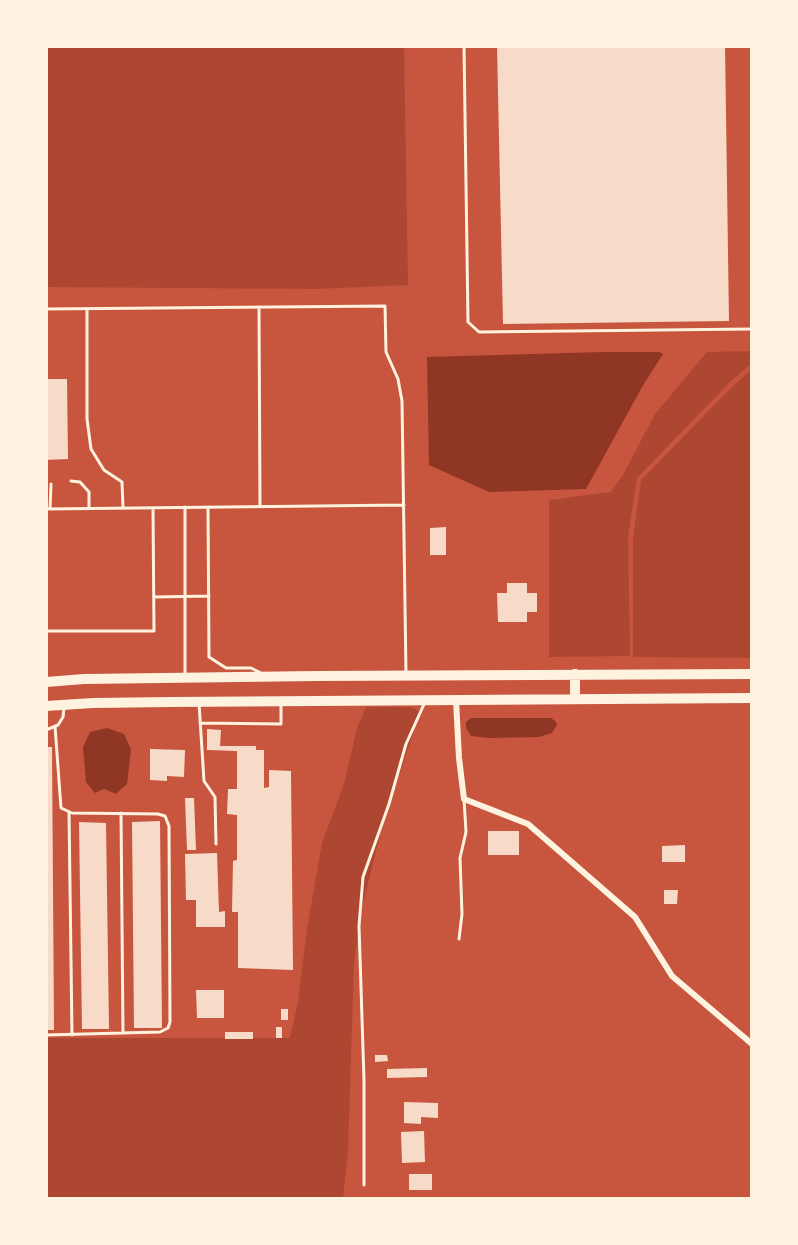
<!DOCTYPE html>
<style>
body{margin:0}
#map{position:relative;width:798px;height:1245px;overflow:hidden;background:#c8553d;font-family:"Source Serif 4",serif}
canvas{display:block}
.frame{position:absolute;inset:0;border:48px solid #fff3e0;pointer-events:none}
</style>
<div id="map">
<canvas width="798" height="1245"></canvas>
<div class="frame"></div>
</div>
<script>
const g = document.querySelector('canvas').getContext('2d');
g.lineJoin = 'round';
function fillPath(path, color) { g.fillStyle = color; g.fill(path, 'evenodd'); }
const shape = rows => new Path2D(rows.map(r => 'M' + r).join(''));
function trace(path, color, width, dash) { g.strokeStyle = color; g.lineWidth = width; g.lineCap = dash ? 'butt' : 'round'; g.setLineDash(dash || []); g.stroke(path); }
fillPath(shape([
 [46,47,404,47,408,285,316,289,47,287],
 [751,351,751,364,731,381,637,478,628,537,630,656,549,657,549,500,611,492,624,473,655,414,707,352],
 [751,370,751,658,633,657,633,539,641,480,733,386],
 [366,707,411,707,420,712,381,831,360,916,354,964,348,1151,343,1198,47,1198,46,1038,290,1038,298,1002,307,929,322,843,344,784,357,728]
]), '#ae4732');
fillPath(shape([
 [604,352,660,352,663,354,642,387,586,489,489,492,429,465,427,357],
 [471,718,551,718,555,721,557,725,552,733,539,737,489,738,471,736,466,728,466,722],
 [107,728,124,734,131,749,127,784,116,794,104,789,95,793,86,782,83,747,90,732]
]), '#8f3625');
fillPath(shape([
 [497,46,725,46,729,321,503,324],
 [46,379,67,379,68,459,46,460],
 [446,527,446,555,430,555,430,528],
 [507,583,527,583,527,593,537,593,537,612,527,612,527,622,498,622,497,593,507,593],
 [207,729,221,730,220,746,256,746,256,750,264,750,264,788,269,787,269,770,291,771,293,970,238,968,238,912,232,912,233,861,237,860,237,815,227,814,228,789,237,789,237,751,207,750],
 [46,747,52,747,54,1030,46,1030],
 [150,749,185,750,184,777,167,776,167,781,150,780],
 [185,798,194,798,196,850,187,850],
 [160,821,162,1028,134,1028,132,822],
 [79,822,106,823,109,1029,82,1029],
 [488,831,519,831,519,855,488,855],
 [685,845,685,862,662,862,662,846],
 [217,853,219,912,225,911,225,927,196,927,196,900,186,900,185,854],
 [664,890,678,890,677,904,664,904],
 [196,990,224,990,224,1018,197,1018],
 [281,1009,288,1009,288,1020,281,1020],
 [276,1027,282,1027,282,1038,276,1038],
 [225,1032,253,1032,253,1039,225,1039],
 [375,1055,387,1055,388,1061,375,1062],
 [427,1068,427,1077,387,1078,387,1069],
 [404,1102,438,1103,438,1118,421,1117,421,1124,404,1123],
 [424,1131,425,1162,402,1163,401,1132],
 [409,1174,432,1174,432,1190,409,1190]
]), '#f7dbc8');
trace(shape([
 [464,46,468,322,479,332,752,329],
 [259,307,260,506],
 [46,309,385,306,386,352,398,379,402,401,406,674],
 [87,309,87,419,91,449,104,470,122,482,123,508],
 [71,481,80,482,89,492,89,508],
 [185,507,185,676],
 [208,507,209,657,226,668,251,668,261,673],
 [46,509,404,505],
 [50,509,51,484],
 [154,597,209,596],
 [46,631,154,631,153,508],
 [199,703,204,781,215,797,216,844],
 [200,723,281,724,281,703],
 [46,730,58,725,63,717,64,707],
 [69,812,72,1035],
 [121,813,123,1033],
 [459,939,462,914,460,858,466,832,464,799],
 [46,1035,160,1032,168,1028,170,1022,169,826,165,816,158,814,72,813,61,808,55,726],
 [364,1185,364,1080,359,926,363,877,389,804,406,744,425,702]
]), '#fff3e0', 3);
trace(shape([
 [456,700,459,758,464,799,528,824,635,917,672,976,752,1044]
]), '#fff3e0', 6);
trace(shape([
 [575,674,575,699],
 [46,682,84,679,317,676,752,674],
 [46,706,93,703,171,702,752,698]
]), '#fff3e0', 10);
</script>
